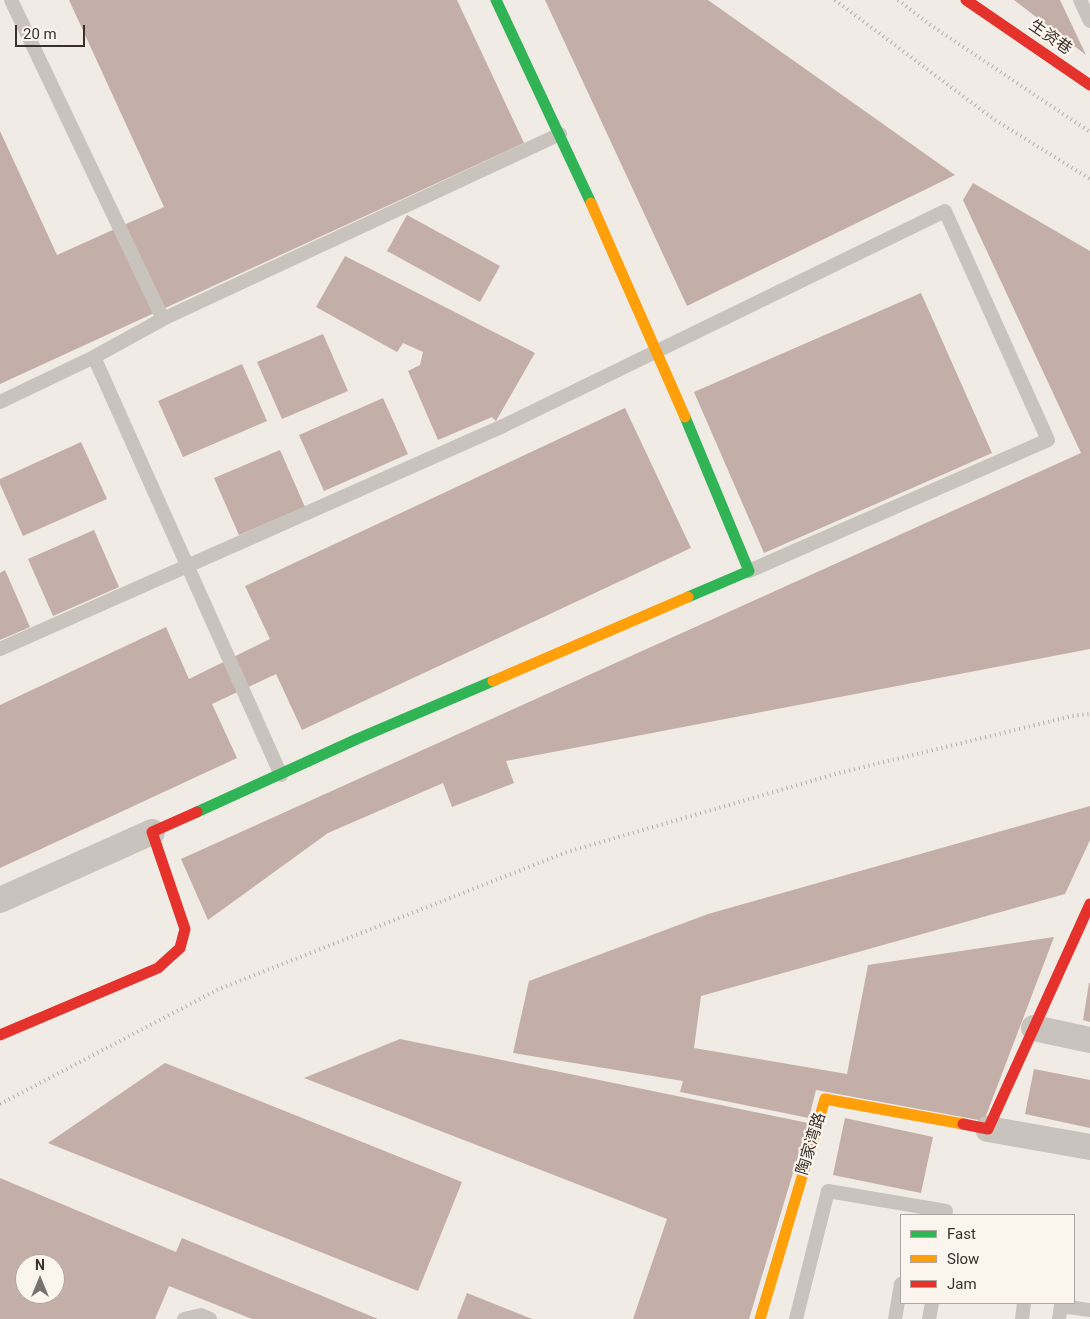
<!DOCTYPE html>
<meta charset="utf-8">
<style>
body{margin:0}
#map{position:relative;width:1090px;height:1319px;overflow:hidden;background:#f0ebe5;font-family:Roboto,sans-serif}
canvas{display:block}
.legend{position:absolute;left:900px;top:1214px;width:175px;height:90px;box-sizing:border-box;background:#fbf5ee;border:1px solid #aea6a0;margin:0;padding:6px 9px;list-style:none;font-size:15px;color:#3b302b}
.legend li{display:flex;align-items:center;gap:10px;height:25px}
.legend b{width:25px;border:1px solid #aea6a0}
.north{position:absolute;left:15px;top:1254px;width:50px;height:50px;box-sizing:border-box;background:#fbf5ee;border:1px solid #aea6a0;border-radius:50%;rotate:0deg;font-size:14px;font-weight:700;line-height:20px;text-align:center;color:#3b302b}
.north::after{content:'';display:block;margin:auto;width:18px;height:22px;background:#7a716c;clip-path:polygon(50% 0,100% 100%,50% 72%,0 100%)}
.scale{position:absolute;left:15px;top:25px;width:70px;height:22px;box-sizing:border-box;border:2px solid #3b302b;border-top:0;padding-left:6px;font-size:15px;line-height:18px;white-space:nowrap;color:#3b302b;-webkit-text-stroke:4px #fbf5ee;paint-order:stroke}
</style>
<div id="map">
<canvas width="1090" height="1319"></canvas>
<ul class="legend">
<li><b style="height:6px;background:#30b455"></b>Fast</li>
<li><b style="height:6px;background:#ff9f0a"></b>Slow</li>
<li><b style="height:6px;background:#e5322d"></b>Jam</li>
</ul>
<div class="north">N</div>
<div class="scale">20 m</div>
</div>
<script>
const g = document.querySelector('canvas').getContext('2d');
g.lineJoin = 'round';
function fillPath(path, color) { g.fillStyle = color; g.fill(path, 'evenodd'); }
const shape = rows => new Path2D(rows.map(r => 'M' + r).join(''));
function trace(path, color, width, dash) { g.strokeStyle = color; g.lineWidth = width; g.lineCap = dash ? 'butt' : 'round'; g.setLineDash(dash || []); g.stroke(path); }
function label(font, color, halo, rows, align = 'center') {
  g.font = font + ' Roboto,"Noto Sans SC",sans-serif'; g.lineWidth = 4.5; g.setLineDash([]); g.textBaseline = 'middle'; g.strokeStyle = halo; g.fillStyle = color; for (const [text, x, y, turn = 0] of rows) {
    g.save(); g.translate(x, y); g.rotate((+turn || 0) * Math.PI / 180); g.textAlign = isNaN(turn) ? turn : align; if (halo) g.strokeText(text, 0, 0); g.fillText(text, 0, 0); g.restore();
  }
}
fillPath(shape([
 [69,0,457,0,524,143,0,384,0,131,57,255,164,207],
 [545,0,708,0,955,175,687,306],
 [1014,0,1060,0,1086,55],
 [973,183,1090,251,1090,649,506,761,514,783,452,807,443,783,328,833,208,920,181,859,1081,453,963,200],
 [407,215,500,266,480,302,387,251],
 [345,256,535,353,496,421,492,417,438,440,408,371,420,365,423,352,403,343,397,352,316,307],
 [921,293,992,453,764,553,694,392],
 [323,334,348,391,282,419,257,362],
 [242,364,267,421,183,457,158,401],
 [383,398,408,454,324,491,299,435],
 [625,408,691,548,302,730,276,674,212,704,237,758,0,868,0,705,166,627,189,679,270,639,245,586],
 [81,442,107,499,23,536,0,484,0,479],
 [280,450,305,507,239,535,214,478],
 [94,530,119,587,53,616,28,559],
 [5,570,30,627,0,640,0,573],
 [1090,806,1090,840,1065,894,701,996,694,1048,847,1074,868,965,1054,937,984,1121,816,1090,809,1118,680,1092,683,1081,513,1053,529,981,708,914],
 [1089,983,1090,983,1090,1022,1083,1020],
 [400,1039,808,1123,749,1319,633,1319,667,1219,304,1078],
 [165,1063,462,1182,418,1291,48,1143],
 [1034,1069,1090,1080,1090,1128,1025,1114],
 [845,1118,933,1137,921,1193,833,1175],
 [0,1178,176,1252,182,1238,378,1319,252,1319,169,1286,155,1319,0,1319],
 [25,1264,55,1264,55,1294,25,1294],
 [467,1293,532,1319,457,1319]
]), '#c3afa7');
trace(shape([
 [11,0,163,319],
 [1080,0,1090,21],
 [94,357,281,775],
 [0,402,94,357,163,319,560,134],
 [0,649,503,426,945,211,1048,440,749,571],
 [1061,1303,1061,1306,1090,1310],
 [184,1319,201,1315,210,1319],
 [796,1319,828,1191,946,1211,945,1215],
 [895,1319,901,1284],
 [929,1319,932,1303],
 [1022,1319,1024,1303],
 [1059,1319,1061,1306]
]), '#c9c3be', 14);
trace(shape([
 [0,900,152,832],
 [1034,1028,1090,1040],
 [988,1129,1090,1147]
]), '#c9c3be', 26);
trace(shape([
 [496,0,591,203],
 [685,417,749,571,688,597],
 [197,812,357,739,493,681]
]), '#30b455', 11);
trace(shape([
 [591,203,685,417],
 [493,681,688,597],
 [760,1319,825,1099,963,1124]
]), '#ff9f0a', 11);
trace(shape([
 [966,0,1090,85],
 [0,1035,158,968,180,948,185,929,152,832,197,812],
 [963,1124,988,1129,1090,904]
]), '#e5322d', 11);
trace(shape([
 [835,0,995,120,1090,179],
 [898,0,929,24,1090,132],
 [0,1104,219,989,567,852,839,773,1072,716,1090,714]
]), '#b1aca8', 4, [1, 4]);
label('16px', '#3b302b', '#fbf5ee', [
 ["生资巷",1050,38,35],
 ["陶家湾路",812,1144,-73]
]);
</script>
